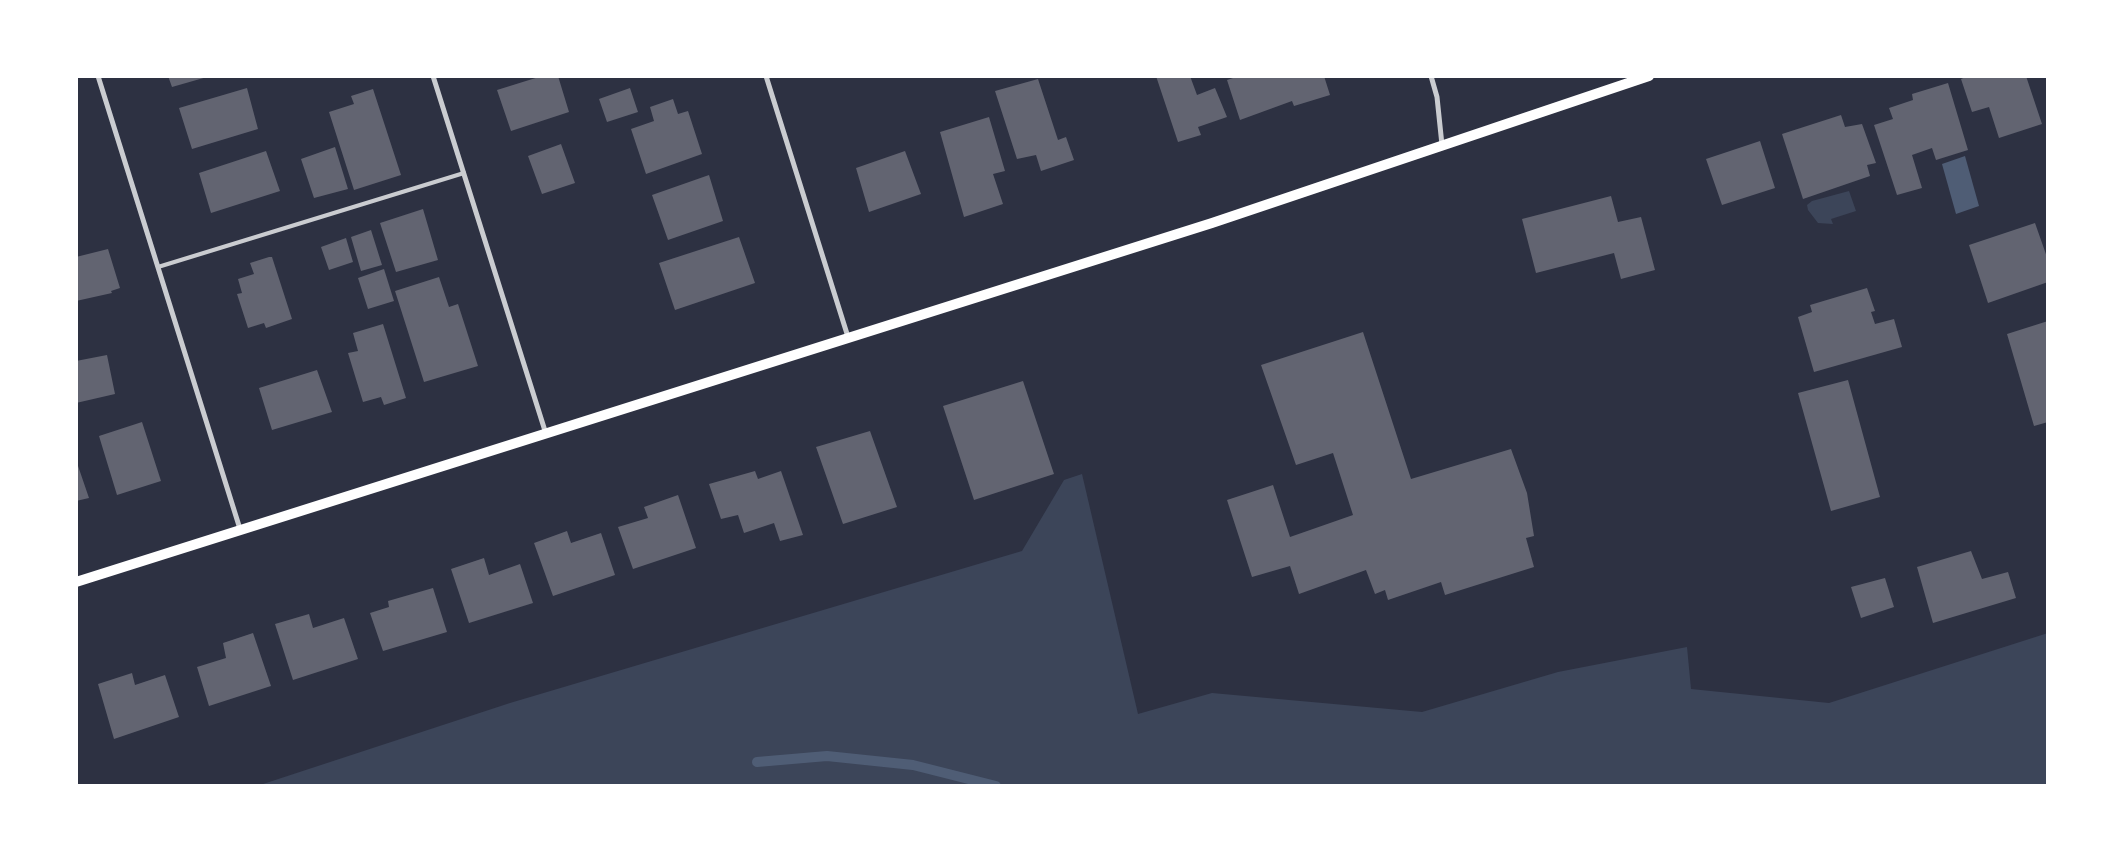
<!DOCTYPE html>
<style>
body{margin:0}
#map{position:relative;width:2124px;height:862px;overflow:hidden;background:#2d3142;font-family:"Noto Sans",sans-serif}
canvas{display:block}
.frame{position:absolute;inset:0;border:78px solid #fff;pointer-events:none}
</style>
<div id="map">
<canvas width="2124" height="862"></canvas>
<div class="frame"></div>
</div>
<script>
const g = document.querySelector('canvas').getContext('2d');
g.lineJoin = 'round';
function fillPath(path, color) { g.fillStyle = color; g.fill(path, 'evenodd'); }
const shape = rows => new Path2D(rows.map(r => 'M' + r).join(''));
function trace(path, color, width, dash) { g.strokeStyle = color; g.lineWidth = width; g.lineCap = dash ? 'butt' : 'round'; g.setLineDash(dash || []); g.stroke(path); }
fillPath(shape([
 [1849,191,1856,211,1831,219,1833,224,1818,223,1808,210,1807,205,1812,201],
 [1082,474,1138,714,1212,693,1422,712,1558,672,1687,647,1691,689,1829,703,2048,633,2048,786,257,786,510,703,1022,551,1064,480]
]), '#3c4559');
fillPath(shape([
 [1965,156,1979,206,1956,214,1942,164]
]), '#4f5d75');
trace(shape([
 [757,762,827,756,913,765,996,786]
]), '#4f5d75', 10);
fillPath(shape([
 [168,76,206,76,207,77,172,87],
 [542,76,558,76,569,112,511,131,497,90],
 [1156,76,1190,76,1197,95,1215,88,1227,117,1198,127,1201,135,1178,142],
 [1239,76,1324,76,1330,95,1294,106,1292,101,1240,120,1227,80],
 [1968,76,2026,76,2042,124,1999,138,1989,107,1972,112,1961,79],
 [1038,79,1058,140,1066,137,1074,160,1041,171,1036,155,1017,159,995,91],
 [1948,83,1968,150,1936,160,1932,148,1912,155,1922,188,1897,195,1874,125,1893,119,1889,108,1913,100,1912,94],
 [247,88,258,129,192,149,179,108],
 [630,88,638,112,607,122,599,99],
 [373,89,401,175,354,190,329,112,354,104,351,96],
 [673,99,678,114,688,111,702,154,646,174,631,129,654,121,650,107],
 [1841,115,1845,127,1862,124,1876,163,1867,165,1870,176,1803,199,1782,134],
 [989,117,1005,171,993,174,1003,204,964,217,940,132],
 [1760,141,1775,188,1722,205,1706,159],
 [561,144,575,183,542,194,528,156],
 [335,147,348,189,314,198,301,159],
 [266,151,280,191,211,213,199,173],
 [905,151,921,194,869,212,856,168],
 [709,175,723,221,668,240,652,195],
 [1611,196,1618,222,1641,217,1655,270,1621,279,1614,253,1536,273,1522,219],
 [423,209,438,260,396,272,380,223],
 [2035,223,2048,260,2048,282,1988,303,1969,245],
 [371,230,382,265,361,271,351,237],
 [739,237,755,283,675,310,659,263],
 [346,238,353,262,329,270,321,247],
 [108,249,120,288,111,291,112,293,76,301,76,257],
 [269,257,272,257,292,319,266,328,264,323,248,328,237,294,242,293,238,279,254,274,250,263],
 [384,269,394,301,368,309,358,278],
 [439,277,449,307,458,304,478,366,424,382,395,291],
 [1867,288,1875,311,1871,312,1875,324,1894,319,1902,347,1814,372,1798,317,1812,312,1810,305],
 [2048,321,2048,422,2034,426,2007,334],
 [383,324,406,398,384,405,381,397,363,402,348,353,358,351,353,333],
 [1363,332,1411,479,1511,449,1527,493,1534,536,1526,538,1534,567,1445,595,1441,582,1388,600,1385,590,1375,594,1366,570,1299,594,1290,566,1252,577,1227,500,1273,485,1290,537,1353,515,1333,453,1296,465,1261,365],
 [107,355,115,394,76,403,76,361],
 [317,370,332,412,272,430,259,388],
 [1848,380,1880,497,1831,511,1798,393],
 [1023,381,1054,474,974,500,943,406],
 [142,422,161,481,117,495,99,436],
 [870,431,897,507,843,524,816,447],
 [76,460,89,498,76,501],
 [755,471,758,479,781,471,803,535,780,541,774,523,744,533,738,515,721,519,709,484],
 [678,495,696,548,633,569,618,527,648,518,644,507],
 [567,531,571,543,601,533,615,575,553,596,534,543],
 [1971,551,1982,579,2008,572,2016,598,1933,623,1917,567],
 [484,558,489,575,520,564,533,603,469,623,451,569],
 [1885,578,1894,607,1861,618,1851,587],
 [433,588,447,632,383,651,370,613,389,607,388,601],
 [309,614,313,628,344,618,358,659,293,680,275,624],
 [253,633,271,686,209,706,197,667,226,658,223,643],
 [132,673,135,685,165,675,179,717,114,739,98,684]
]), '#626471');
trace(shape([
 [158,267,464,173]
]), '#caccd0', 4);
trace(shape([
 [98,76,240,529],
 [433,76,546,434],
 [766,76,848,337],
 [1431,76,1437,97,1442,145]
]), '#caccd0', 5);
trace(shape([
 [76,582,1212,223,1649,76]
]), '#fff', 10);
</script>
